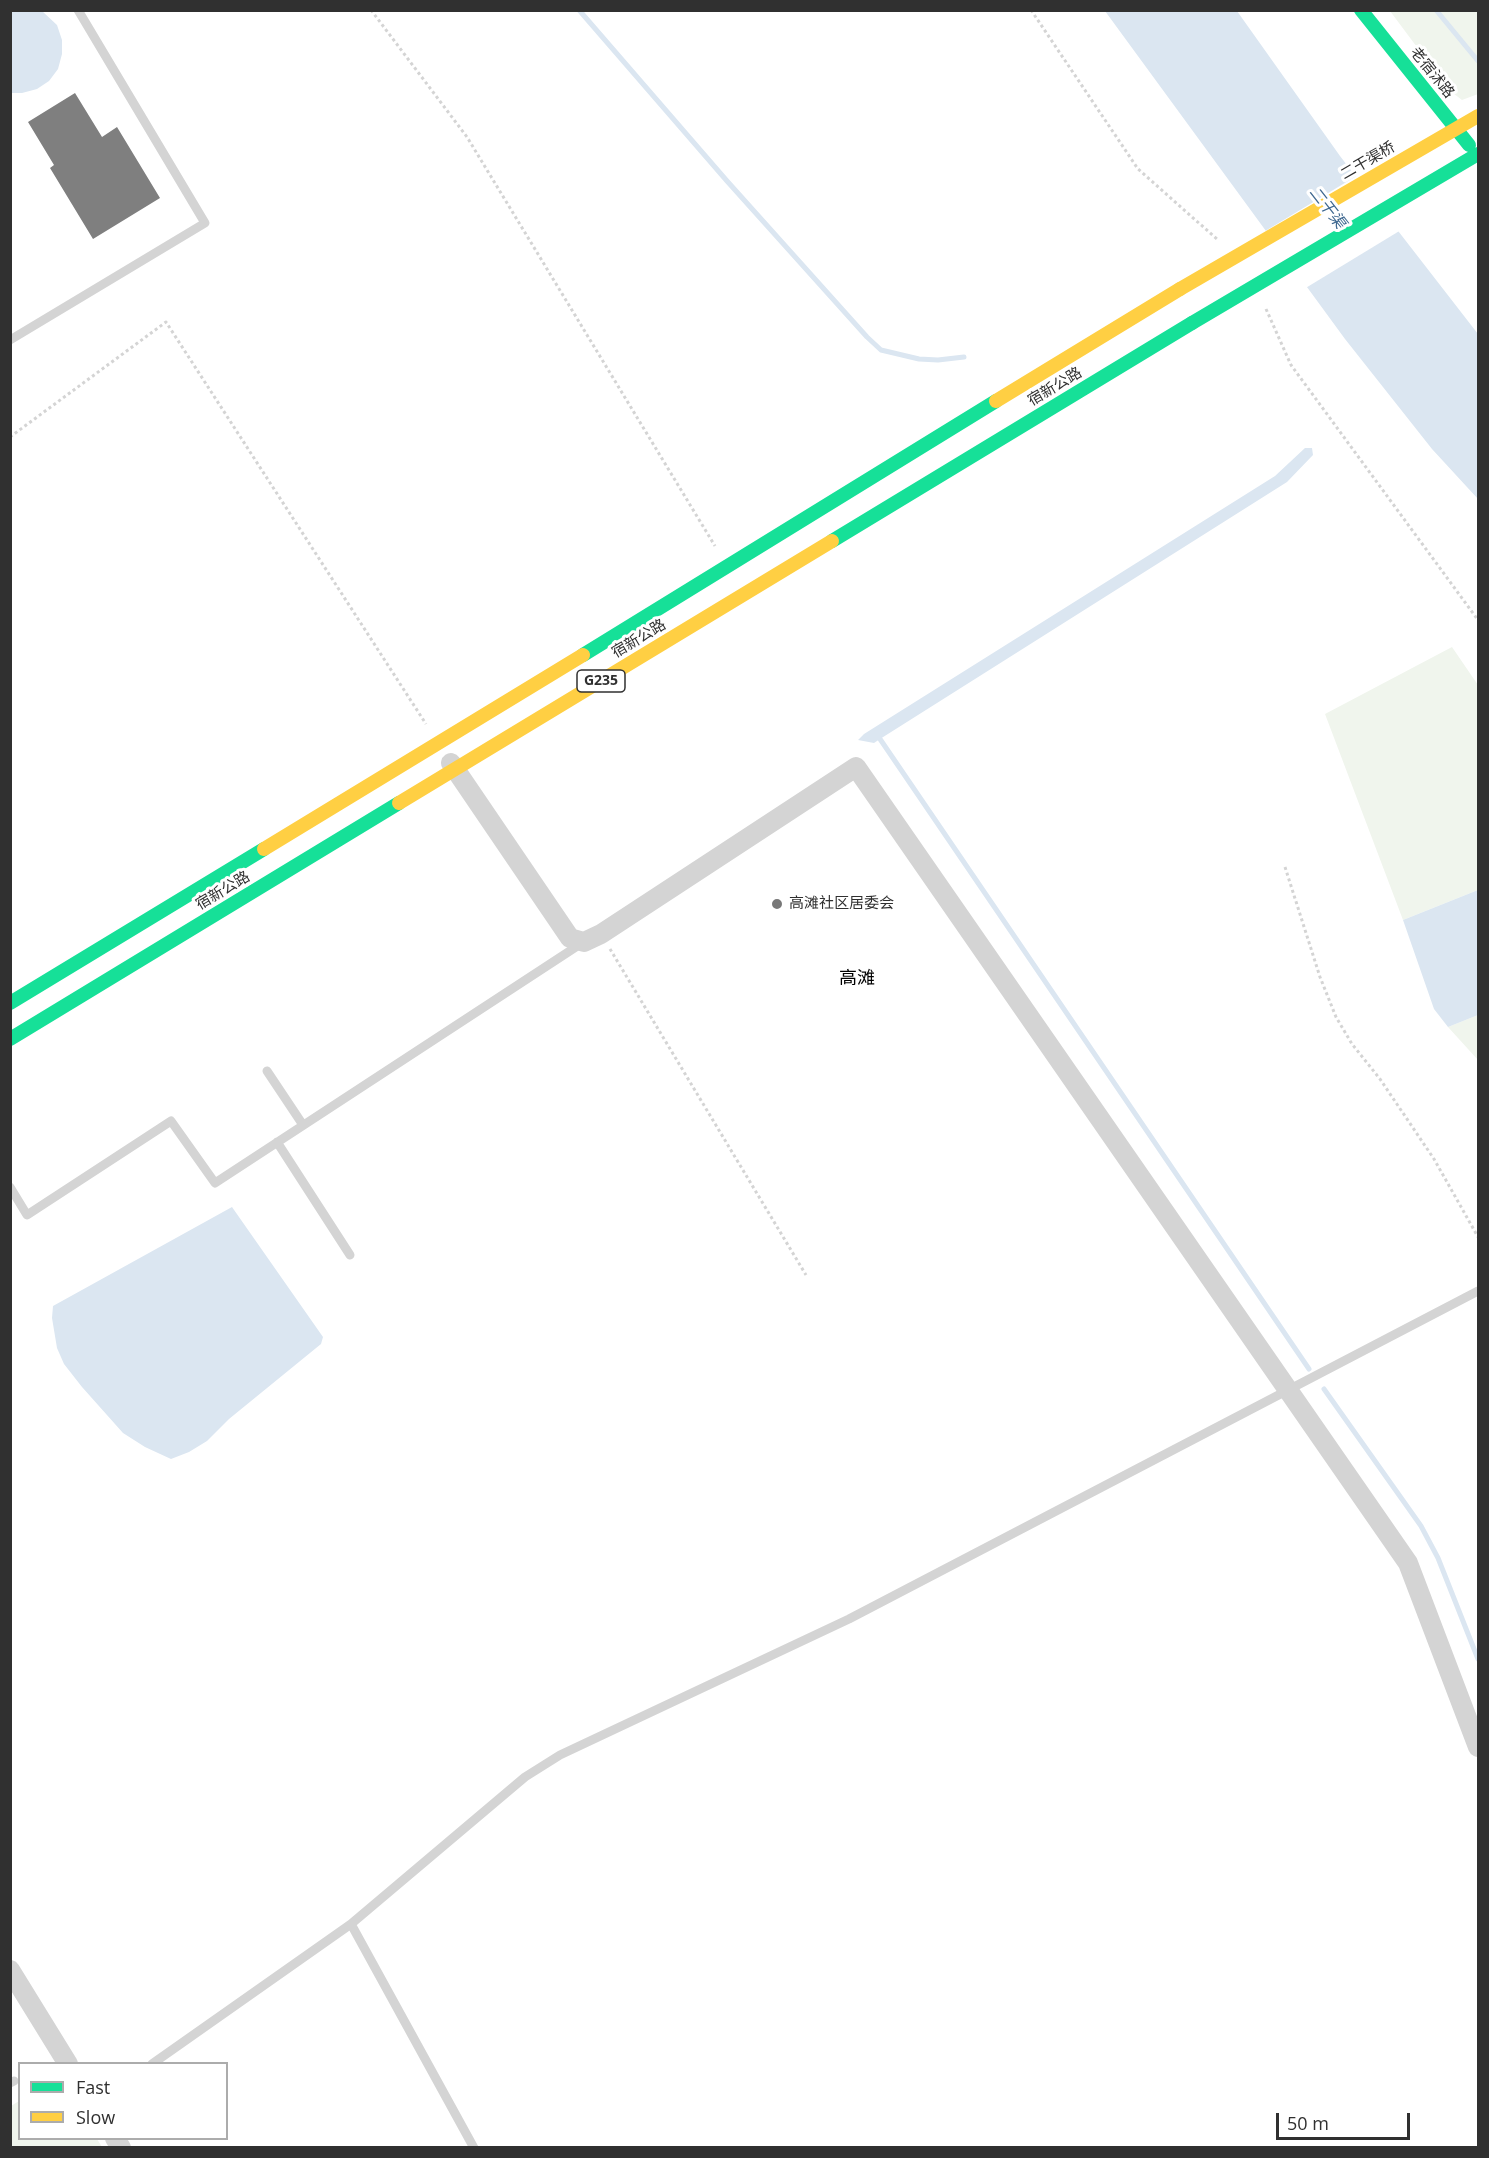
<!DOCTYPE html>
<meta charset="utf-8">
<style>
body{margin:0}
#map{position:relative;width:1489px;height:2158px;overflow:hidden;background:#fff;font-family:"Open Sans",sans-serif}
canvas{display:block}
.frame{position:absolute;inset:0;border:12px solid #303030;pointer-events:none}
.legend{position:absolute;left:18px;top:2062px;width:210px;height:78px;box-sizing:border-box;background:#fff;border:2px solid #acacac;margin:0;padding:8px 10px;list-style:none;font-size:18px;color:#303030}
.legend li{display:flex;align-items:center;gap:12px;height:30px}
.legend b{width:30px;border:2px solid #acacac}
.scale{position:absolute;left:1276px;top:2113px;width:134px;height:27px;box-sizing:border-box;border:3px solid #303030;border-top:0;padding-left:8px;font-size:18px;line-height:21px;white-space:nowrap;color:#303030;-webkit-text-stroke:4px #fff;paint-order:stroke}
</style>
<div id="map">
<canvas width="1489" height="2158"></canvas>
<div class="frame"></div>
<ul class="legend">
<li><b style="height:8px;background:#16e098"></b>Fast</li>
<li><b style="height:8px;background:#ffcf43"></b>Slow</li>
</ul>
<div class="scale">50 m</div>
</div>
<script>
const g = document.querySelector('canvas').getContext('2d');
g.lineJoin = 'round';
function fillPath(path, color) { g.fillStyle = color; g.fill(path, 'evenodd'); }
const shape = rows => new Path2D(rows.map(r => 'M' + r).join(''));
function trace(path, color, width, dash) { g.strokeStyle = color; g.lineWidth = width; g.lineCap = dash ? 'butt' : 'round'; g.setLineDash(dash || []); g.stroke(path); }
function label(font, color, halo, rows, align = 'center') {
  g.font = font + ' "Open Sans","Noto Sans SC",sans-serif'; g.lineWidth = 6; g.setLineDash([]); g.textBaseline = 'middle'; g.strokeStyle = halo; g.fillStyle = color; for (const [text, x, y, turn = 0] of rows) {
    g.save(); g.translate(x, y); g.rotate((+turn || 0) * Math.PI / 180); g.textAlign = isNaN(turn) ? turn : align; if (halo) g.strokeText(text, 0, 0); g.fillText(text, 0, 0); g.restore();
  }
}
fillPath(shape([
 [1390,11,1478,11,1478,94,1462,100,1449,90],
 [1452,647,1478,685,1478,890,1403,920,1325,714],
 [1478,1015,1478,1060,1448,1027],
 [19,2101,20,2138,97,2139,102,2147,11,2147,11,2106]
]), '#f0f5ed');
fillPath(shape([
 [11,10,42,11,57,25,62,40,62,54,58,69,49,81,37,89,22,93,11,93],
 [1105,11,1237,11,1340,156,1478,334,1478,499,1432,449,1345,339],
 [1305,448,1312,448,1313,455,1287,482,880,739,874,743,858,740,864,734,1275,476],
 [1478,890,1478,1015,1448,1027,1434,1009,1403,920],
 [232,1207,323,1337,321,1344,229,1419,207,1441,189,1452,171,1459,145,1447,123,1433,82,1387,64,1364,57,1348,52,1318,53,1306]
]), '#dbe6f1');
fillPath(shape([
 [1358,175,1401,230,1304,289,1262,233]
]), '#fff');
trace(shape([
 [579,10,727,181,867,337,881,350,919,359,938,360,964,357],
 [1436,10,1478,61],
 [880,739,1309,1369],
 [1324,1389,1421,1526,1438,1558,1478,1659]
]), '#dbe6f1', 5);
fillPath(shape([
 [75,93,102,137,117,127,160,198,93,239,50,168,54,165,28,122]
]), '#7f7f7f');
trace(shape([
 [371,10,467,137,715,546],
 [1031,10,1138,169,1218,240],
 [1266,309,1291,365,1478,620],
 [10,437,166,322,426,724],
 [1285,867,1320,977,1336,1017,1352,1044,1380,1079,1434,1159,1478,1237],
 [610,949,806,1275]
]), '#d4d4d4', 3, [3, 3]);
trace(shape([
 [10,340,205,223,78,10],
 [267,1071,303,1125],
 [277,1142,350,1255],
 [10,1187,27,1215,171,1121,215,1183,582,943],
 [351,1924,474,2148],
 [152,2064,351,1924,525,1777,560,1755,849,1619,1478,1291],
 [10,2083,14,2081]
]), '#d4d4d4', 9);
trace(shape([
 [451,763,570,938,584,942,601,934,856,767,1408,1563,1478,1747],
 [10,1970,68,2064],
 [115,2138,121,2148]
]), '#d4d4d4', 20);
trace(shape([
 [1361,10,1469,145],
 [832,541,1192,323],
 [583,655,996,401],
 [10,1003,264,849],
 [10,1039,399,803]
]), '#16e098', 14);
trace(shape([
 [996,401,1180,289],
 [399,803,832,541],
 [264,849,583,655]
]), '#ffcf43', 14);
trace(shape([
 [1192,323,1478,154]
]), '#16e098', 14);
trace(shape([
 [1180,289,1478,116]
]), '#ffcf43', 14);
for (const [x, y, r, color] of [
 [777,904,6,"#787878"]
]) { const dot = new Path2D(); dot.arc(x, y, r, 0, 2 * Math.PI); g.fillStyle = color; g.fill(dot); trace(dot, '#fff', 2); }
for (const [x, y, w] of [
 [601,681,48]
]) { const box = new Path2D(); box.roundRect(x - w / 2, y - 11, w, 22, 4.5); g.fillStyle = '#fff'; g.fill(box); trace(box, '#303030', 1.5); }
label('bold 14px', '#303030', null, [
 ["G235",601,681]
]);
label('15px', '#303030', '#fff', [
 ["老宿沭路",1432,73,51],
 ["二干渠桥",1368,161,-30],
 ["宿新公路",1055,387,-31],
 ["宿新公路",639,639,-31],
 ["宿新公路",223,891,-31]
]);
label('15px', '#303030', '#fff', [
 ["高滩社区居委会",789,904]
], 'left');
label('italic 16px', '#3f6890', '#fff', [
 ["二干渠",1327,208,52]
]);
label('18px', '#000', '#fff', [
 ["高滩",857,979]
]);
</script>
